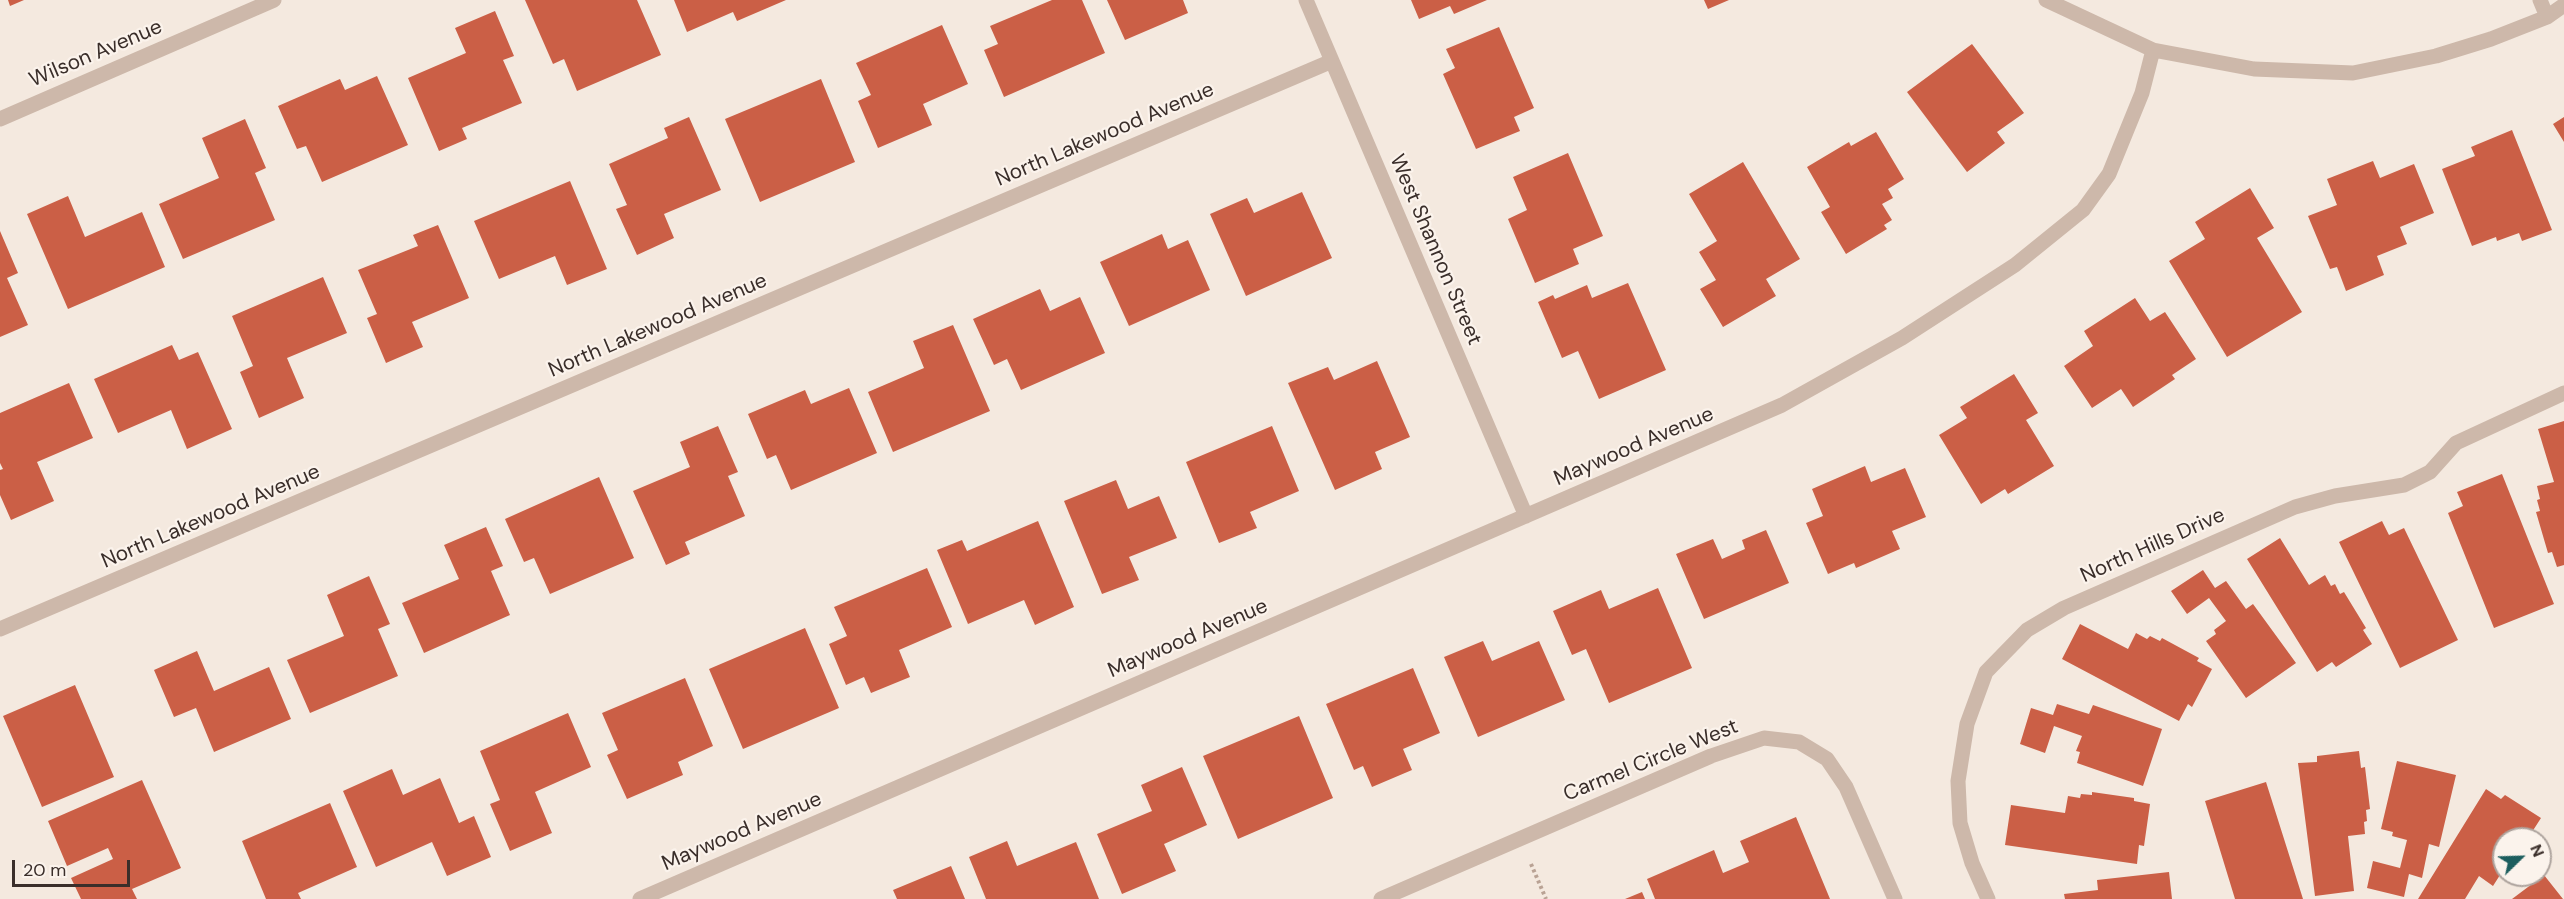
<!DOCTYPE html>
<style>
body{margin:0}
#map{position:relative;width:2564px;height:899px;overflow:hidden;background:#f4e9df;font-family:"DM Sans",sans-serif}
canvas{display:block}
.north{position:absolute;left:2492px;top:827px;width:60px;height:60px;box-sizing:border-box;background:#fbf3ec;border:2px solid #aea49e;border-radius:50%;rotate:67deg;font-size:16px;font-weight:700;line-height:24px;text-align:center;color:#3a2e2a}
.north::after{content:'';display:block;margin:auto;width:21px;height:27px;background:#1d5e5e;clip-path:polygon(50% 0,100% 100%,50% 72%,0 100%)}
.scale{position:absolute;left:12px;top:860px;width:118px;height:27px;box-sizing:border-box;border:3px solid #3a2e2a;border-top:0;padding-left:8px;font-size:18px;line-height:21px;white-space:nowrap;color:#3a2e2a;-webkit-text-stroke:4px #fbf3ec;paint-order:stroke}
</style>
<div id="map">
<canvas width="2564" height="899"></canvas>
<div class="north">N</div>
<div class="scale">20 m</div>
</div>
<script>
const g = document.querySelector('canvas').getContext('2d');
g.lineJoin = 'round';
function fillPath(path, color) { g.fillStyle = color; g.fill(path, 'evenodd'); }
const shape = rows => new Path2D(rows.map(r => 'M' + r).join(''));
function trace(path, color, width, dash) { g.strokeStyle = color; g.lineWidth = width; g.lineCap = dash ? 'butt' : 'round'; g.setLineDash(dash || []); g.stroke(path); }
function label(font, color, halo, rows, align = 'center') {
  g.font = font + ' "DM Sans",sans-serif'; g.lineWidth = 4.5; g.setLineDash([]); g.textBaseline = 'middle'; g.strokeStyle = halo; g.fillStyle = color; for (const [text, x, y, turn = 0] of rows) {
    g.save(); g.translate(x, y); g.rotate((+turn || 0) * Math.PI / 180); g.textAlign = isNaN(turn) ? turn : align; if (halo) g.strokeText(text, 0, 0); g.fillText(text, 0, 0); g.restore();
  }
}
fillPath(shape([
 [8,0,24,0,10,6],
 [525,0,637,0,661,55,577,91,564,59,553,64],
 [674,0,786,0,737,21,733,12,687,32],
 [1052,0,1082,0,1105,53,1004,97,984,50,998,44,990,26],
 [1107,0,1183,0,1188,13,1125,40],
 [1411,0,1487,0,1454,14,1450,6,1419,19],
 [1704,0,1729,0,1708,9],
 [495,11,514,56,503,60,522,103,462,128,467,139,439,151,408,78,466,53,455,28],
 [942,25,968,84,923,104,932,125,878,148,858,101,871,95,856,63],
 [1499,27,1534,108,1514,117,1520,131,1476,149,1443,74,1455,68,1446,49],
 [1972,44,2024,113,1997,132,2005,143,1967,172,1907,92],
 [377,76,408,145,322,182,306,146,297,149,278,106,340,79,345,90],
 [821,79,855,162,760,202,725,119],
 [689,117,721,190,664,214,674,238,637,255,616,209,627,205,609,164,668,138,664,128],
 [2564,117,2564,142,2553,124],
 [245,119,266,168,255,173,275,220,183,259,159,204,219,178,202,138],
 [2512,130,2552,230,2522,241,2519,233,2497,241,2496,237,2472,246,2442,169,2475,156,2471,147],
 [1876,132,1904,179,1888,189,1893,198,1882,204,1892,220,1884,225,1887,229,1846,254,1821,212,1830,207,1807,167,1849,142,1851,146],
 [1568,153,1603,236,1573,249,1579,264,1535,283,1508,219,1527,210,1513,177],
 [2373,161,2380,178,2414,164,2434,213,2400,227,2407,244,2377,256,2384,275,2346,291,2337,267,2330,269,2308,216,2337,205,2327,179],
 [1743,162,1800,259,1766,279,1776,296,1723,327,1700,289,1716,280,1699,252,1717,241,1689,194],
 [570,181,607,269,567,285,555,256,499,279,474,221],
 [2250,188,2274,228,2257,238,2302,312,2227,357,2169,261,2205,239,2195,222],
 [1302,192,1332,258,1246,296,1210,214,1247,198,1254,213],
 [68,196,85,237,142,212,165,267,68,309,27,214],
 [438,225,469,298,412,322,423,347,386,363,367,318,377,314,358,270,418,246,413,235],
 [0,231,18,273,7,278,28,325,0,337],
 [1162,234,1168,249,1188,240,1210,290,1129,326,1100,262],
 [323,277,347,333,287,358,304,398,259,418,240,372,253,366,232,316],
 [1628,283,1666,370,1599,399,1578,351,1562,358,1538,302,1553,295,1555,299,1587,285,1592,298],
 [1040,289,1050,311,1080,297,1105,353,1021,390,1007,359,994,365,973,319],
 [2135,298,2150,321,2165,312,2196,359,2172,375,2175,379,2133,407,2121,389,2092,408,2064,366,2093,346,2084,331],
 [953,325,990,411,893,452,868,392,924,368,913,341],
 [172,345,179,360,198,352,232,429,187,449,171,410,118,433,94,379],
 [1377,361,1410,437,1375,452,1382,469,1335,490,1288,383,1328,367,1334,380],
 [2014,374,2038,413,2026,420,2054,466,2008,494,2005,489,1981,504,1939,435,1967,418,1960,407],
 [69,383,93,438,37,462,54,501,11,520,0,495,0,470,3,469,0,463,0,413],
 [849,388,877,453,791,490,776,455,767,459,748,414,805,390,811,404],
 [2564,421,2564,565,2557,567,2552,552,2548,553,2536,512,2540,511,2537,500,2540,499,2537,486,2554,482,2538,429],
 [718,426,738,472,728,476,745,516,685,542,690,554,666,565,633,491,690,467,680,442],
 [1272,426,1299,491,1250,512,1257,528,1219,543,1186,462],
 [1865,466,1871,482,1905,468,1926,517,1892,531,1900,549,1856,568,1854,563,1828,574,1806,523,1823,516,1812,489],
 [2502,474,2554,604,2494,628,2448,513,2463,506,2457,492],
 [599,477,634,558,550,594,534,558,524,562,505,519],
 [1116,480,1128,509,1159,496,1177,538,1129,557,1139,580,1102,594,1064,501],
 [1038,521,1074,607,1035,625,1024,600,968,624,937,550,962,540,967,551],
 [2382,521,2389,535,2404,528,2458,640,2400,668,2339,542],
 [486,527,503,566,491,571,510,615,424,653,402,603,459,579,444,545],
 [1766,530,1789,583,1704,619,1676,554,1713,539,1722,559,1745,549,1742,540],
 [2280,538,2309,585,2325,575,2331,586,2335,584,2340,594,2344,592,2366,628,2363,630,2372,644,2336,667,2332,662,2317,672,2247,559],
 [927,568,952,627,899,650,910,677,871,693,864,677,846,685,829,644,847,636,834,607],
 [2203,570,2215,588,2226,581,2246,609,2253,604,2296,663,2246,698,2206,641,2216,634,2214,630,2226,621,2209,598,2187,614,2171,591],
 [369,576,390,624,378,629,398,676,310,713,287,660,344,636,327,595],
 [1658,588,1692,668,1609,703,1586,649,1572,655,1553,611,1601,590,1609,609],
 [2080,624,2128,649,2136,633,2147,639,2150,636,2160,641,2162,638,2199,658,2197,661,2212,669,2192,707,2188,704,2179,721,2062,659],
 [805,628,839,708,743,749,709,669],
 [1483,641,1492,661,1539,641,1565,700,1478,737,1444,657],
 [197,651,214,691,269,667,291,719,214,752,196,708,174,717,154,670],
 [1413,668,1440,733,1403,749,1412,770,1372,787,1363,766,1354,770,1326,704],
 [685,678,713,746,678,762,683,775,627,799,607,755,618,750,602,713],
 [75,685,114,777,42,807,3,716],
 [2057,704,2089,714,2093,705,2162,729,2143,786,2077,763,2080,752,2076,751,2082,736,2054,726,2045,753,2020,744,2031,708,2053,715],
 [568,713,591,767,535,792,552,833,510,851,490,804,500,800,480,751],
 [1299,716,1333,798,1238,839,1203,756],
 [2359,751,2361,768,2365,767,2370,809,2366,810,2367,821,2364,822,2365,834,2348,836,2354,891,2315,896,2298,763,2317,762,2317,756],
 [2397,761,2456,775,2439,847,2429,844,2422,878,2409,874,2404,897,2367,888,2373,861,2400,868,2407,840,2392,836,2393,832,2381,829],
 [1182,767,1207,825,1164,844,1176,871,1122,894,1097,834,1152,811,1141,785],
 [392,769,403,795,440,778,459,823,474,816,491,857,447,876,432,842,376,867,343,791],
 [142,780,181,868,132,889,137,899,81,899,71,878,113,859,108,848,67,866,48,821],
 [2266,782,2303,899,2235,899,2205,801],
 [2486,789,2501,799,2505,795,2541,818,2532,832,2535,834,2532,839,2504,839,2505,875,2503,878,2500,875,2493,886,2479,876,2465,899,2418,899],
 [2092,792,2134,798,2134,801,2150,804,2144,846,2139,845,2137,864,2005,845,2011,805,2065,813,2068,796,2080,798,2081,794,2092,795],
 [330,803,357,867,298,893,301,899,266,899,242,841],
 [1796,817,1830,899,1655,899,1647,879,1714,850,1723,873,1749,862,1740,841],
 [1007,841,1017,866,1076,842,1099,899,986,899,969,857],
 [951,866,965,899,897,899,893,890],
 [2169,872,2172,899,2065,899,2064,894,2098,890,2097,880],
 [2544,875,2563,899,2512,899],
 [1642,892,1645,899,1625,899]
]), '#cb5f46');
trace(shape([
 [1531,864,1546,899]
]), '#b9a294', 4, [3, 3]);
trace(shape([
 [1306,0,1526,516],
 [2046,0,2153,50],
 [2540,0,2547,17],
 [0,119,274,0],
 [0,629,1332,61],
 [640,899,1782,405,1902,338,2015,265,2083,210,2109,174,2142,93,2153,50,2254,69,2353,73,2436,56,2491,39,2547,17,2564,5],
 [1381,899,1711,756,1764,738,1799,742,1827,759,1846,787,1895,899],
 [1988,899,1972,863,1960,823,1958,781,1967,724,1986,672,2027,630,2064,608,2295,507,2335,496,2404,485,2430,472,2456,443,2564,393]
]), '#cdb8aa', 15);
label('21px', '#3a2e2a', '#fbf3ec', [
 ["Wilson Avenue",96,54,-23],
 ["North Lakewood Avenue",1105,135,-23],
 ["West Shannon Street",1435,250,67],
 ["North Lakewood Avenue",658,326,-23],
 ["Maywood Avenue",1634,447,-23],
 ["North Lakewood Avenue",211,517,-23],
 ["North Hills Drive",2153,546,-24],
 ["Maywood Avenue",1188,639,-23],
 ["Carmel Circle West",1651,761,-22],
 ["Maywood Avenue",742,832,-23]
]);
</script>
